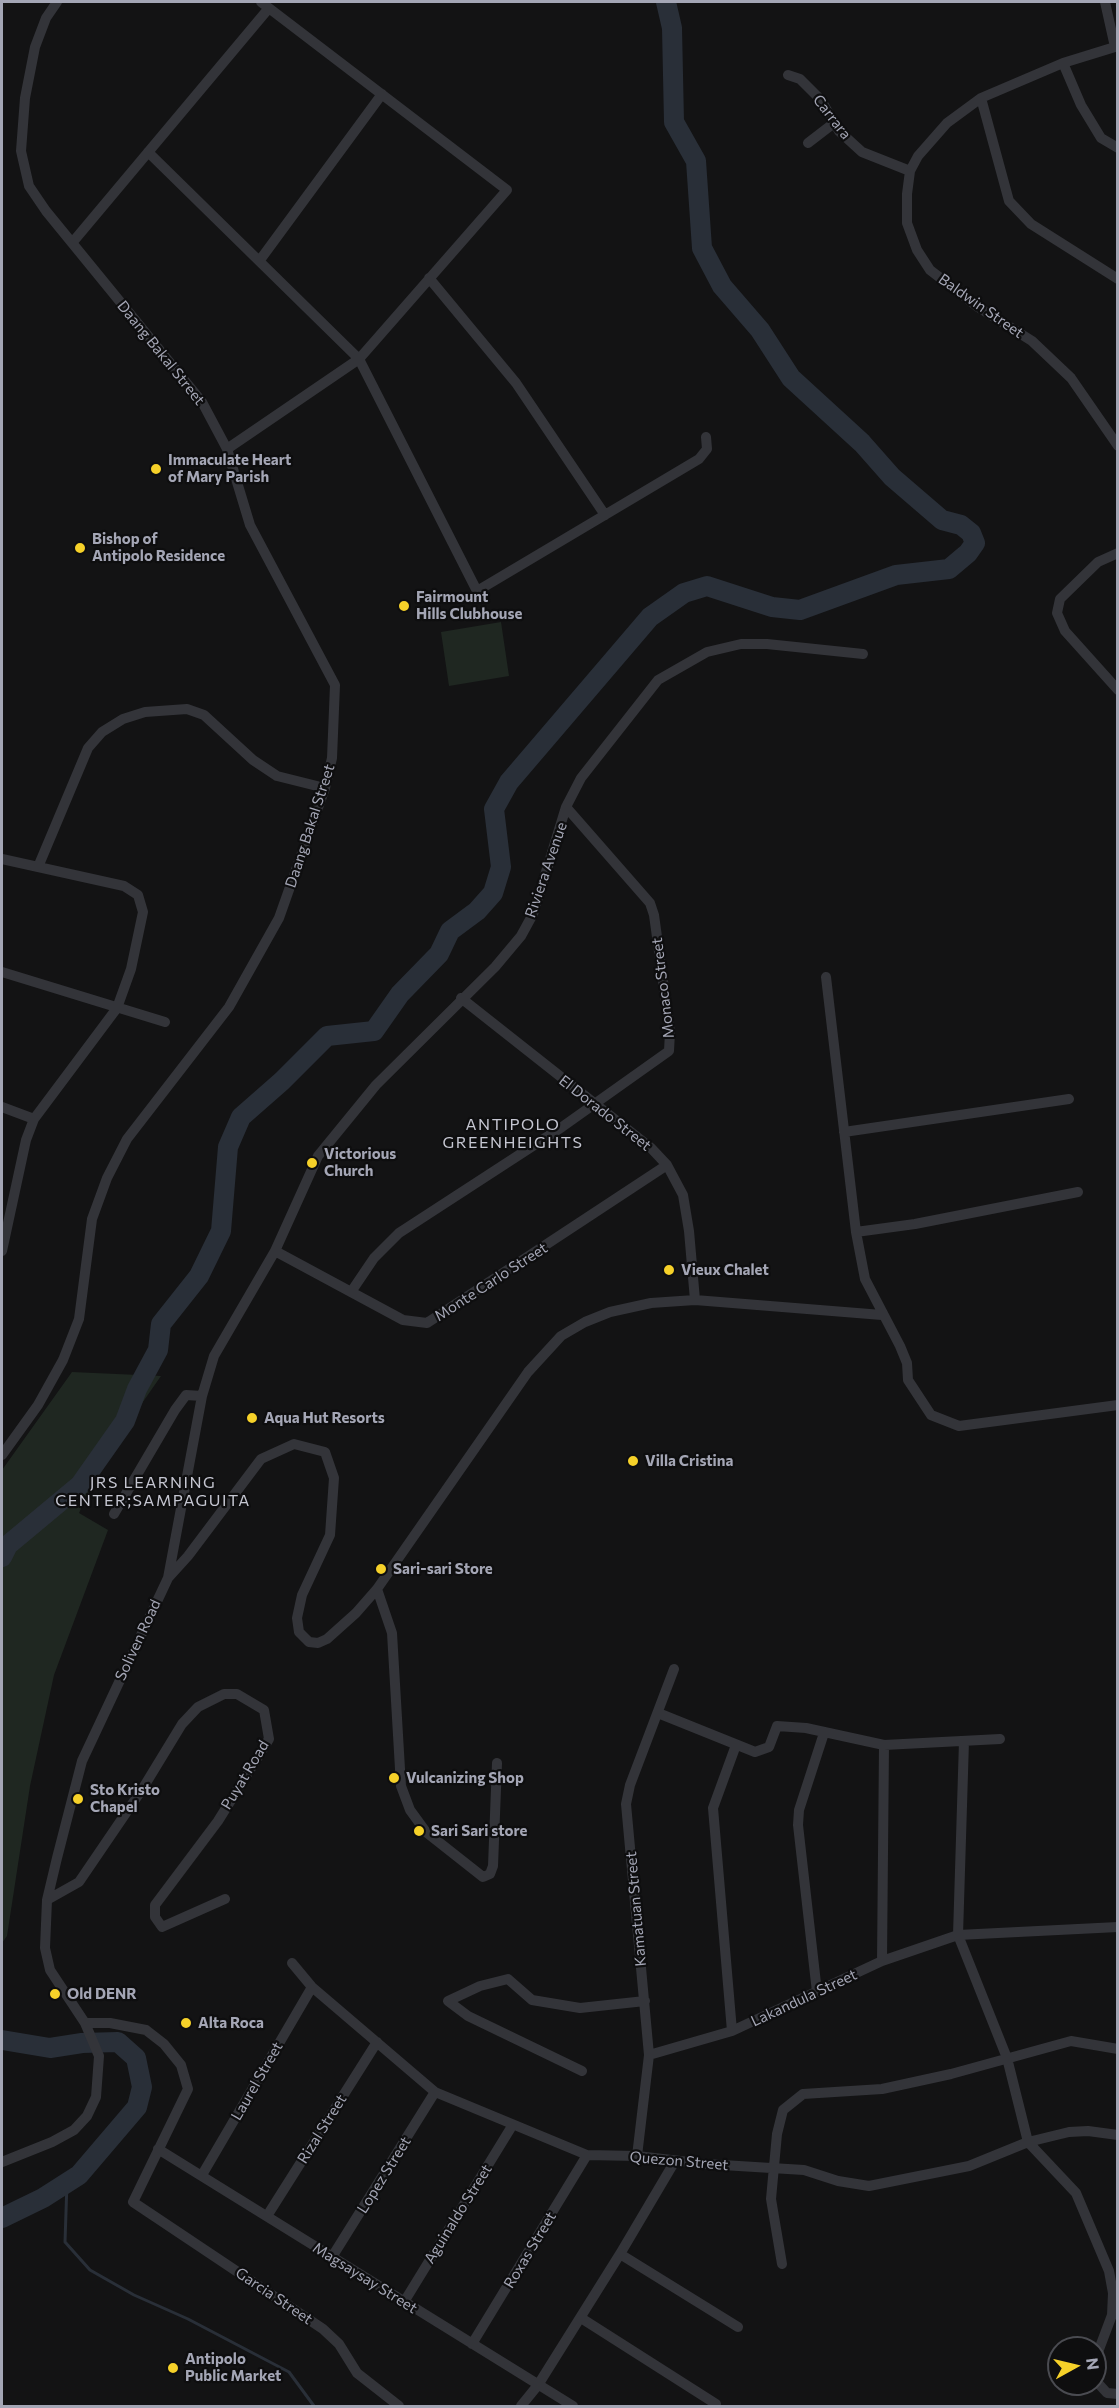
<!DOCTYPE html>
<style>
body{margin:0}
#map{position:relative;width:1119px;height:2408px;overflow:hidden;background:#131314;font-family:Commissioner,sans-serif}
canvas{display:block}
.frame{position:absolute;inset:0;border:3px solid #a4a6b5;pointer-events:none}
.north{position:absolute;left:1047px;top:2336px;width:60px;height:60px;box-sizing:border-box;background:#0e0e0f;border:2px solid #4a4b51;border-radius:50%;rotate:82deg;font-size:16px;font-weight:700;line-height:24px;text-align:center;color:#a4a6b5}
.north::after{content:'';display:block;margin:auto;width:21px;height:27px;background:#f6d129;clip-path:polygon(50% 0,100% 100%,50% 72%,0 100%)}
</style>
<div id="map">
<canvas width="1119" height="2408"></canvas>
<div class="frame"></div>
<div class="north">N</div>
</div>
<script>
const g = document.querySelector('canvas').getContext('2d');
g.lineJoin = 'round';
function fillPath(path, color) { g.fillStyle = color; g.fill(path, 'evenodd'); }
const shape = rows => new Path2D(rows.map(r => 'M' + r).join(''));
function trace(path, color, width, dash) { g.strokeStyle = color; g.lineWidth = width; g.lineCap = dash ? 'butt' : 'round'; g.setLineDash(dash || []); g.stroke(path); }
function label(font, color, halo, rows, align = 'center') {
  g.font = font + ' Commissioner,sans-serif'; g.lineWidth = 4.5; g.setLineDash([]); g.textBaseline = 'middle'; g.strokeStyle = halo; g.fillStyle = color; for (const [text, x, y, turn = 0] of rows) {
    g.save(); g.translate(x, y); g.rotate((+turn || 0) * Math.PI / 180); g.textAlign = isNaN(turn) ? turn : align; if (halo) g.strokeText(text, 0, 0); g.fillText(text, 0, 0); g.restore();
  }
}
fillPath(shape([
 [501,622,509,676,449,686,441,632],
 [72,1372,161,1376,106,1455,79,1513,108,1530,54,1675,30,1786,7,1936,2,1943,2,1470]
]), '#1f2721');
trace(shape([
 [67,2182,65,2242,90,2270,134,2295,188,2319,289,2372,314,2406]
]), '#292f38', 3);
trace(shape([
 [2,1557,8,1545,80,1485,125,1421,137,1389,158,1350,161,1324,199,1276,221,1231,228,1147,241,1117,282,1081,327,1036,374,1031,400,994,439,954,450,931,477,911,493,893,501,867,494,809,509,782,650,617,684,593,707,586,772,607,800,610,896,575,949,569,968,553,975,543,971,533,961,525,942,520,892,477,862,443,791,378,760,330,722,286,702,248,696,161,674,122,672,28,666,2],
 [2,2040,50,2048,82,2043,118,2042,136,2058,142,2087,137,2107,79,2175,43,2198,2,2218]
]), '#292f38', 20);
trace(shape([
 [1105,2,1115,47],
 [1118,46,1063,63,981,98,947,123,918,156,910,171,907,194,907,223,917,250,930,270,978,307,1032,341,1071,378,1118,446],
 [1063,63,1081,105,1101,138,1118,148],
 [788,75,800,79,821,100,839,131,862,152,910,171],
 [981,98,1009,201,1031,224,1118,279],
 [808,143,834,123],
 [148,152,359,359,477,591,699,459,707,449,706,437],
 [72,243,269,8],
 [260,260,382,94],
 [429,278,516,383,605,515],
 [227,449,359,359,507,190,261,2],
 [1118,553,1098,562,1060,599,1057,613,1065,631,1118,690],
 [2,859,124,886,138,895,143,912,131,969,117,1008,34,1119,26,1140,2,1251],
 [38,867,88,748,102,732,123,719,145,712,187,709,204,715,253,760,277,776,325,788],
 [2,972,165,1022],
 [826,977,856,1232,865,1279,900,1346,907,1363,908,1380,931,1415,959,1426,1118,1405],
 [461,998,651,1148,667,1165,683,1195,689,1231,695,1300],
 [2,1107,34,1119],
 [844,1132,1069,1099],
 [856,1232,915,1224,1078,1192],
 [275,1251,403,1320,427,1323,667,1165],
 [351,1292,374,1258,399,1233,562,1127,669,1051,670,1032,654,915,650,903,566,807],
 [2,1455,38,1405,63,1360,79,1319,92,1219,107,1178,127,1139,229,1007,279,918,325,788,332,758,335,685,250,525,227,449,202,402,46,211,29,186,21,151,25,98,35,47,46,18,57,2],
 [114,1514,175,1410,186,1395,202,1396],
 [169,1577,188,1556,261,1459,294,1444,325,1452,334,1478,330,1535,302,1595,297,1618,299,1632,309,1642,318,1643,327,1639,356,1613,377,1589,528,1372,561,1336,585,1322,610,1312,651,1303,695,1300,882,1315],
 [377,1589,392,1633,401,1786,410,1810,426,1832,483,1877,490,1874,493,1866,497,1763],
 [658,1713,755,1752,769,1747,777,1726,806,1728,884,1745,1000,1739],
 [964,1741,958,1935,1007,2058,1028,2142,1076,2193,1109,2271,1113,2293,1112,2315,1095,2360],
 [47,1900,79,1882,143,1788,182,1724,198,1707,224,1694,237,1694,264,1710,269,1739,218,1821,155,1905,155,1917,162,1927,225,1899],
 [882,1961,884,1745],
 [292,1963,312,1987,435,2092,587,2155,637,2156,706,2164,804,2170,838,2181,869,2186,969,2166,1028,2142,1069,2132,1088,2131,1118,2135],
 [817,1992,798,1825,799,1810,824,1733],
 [85,2023,110,2023,146,2030,164,2044,181,2065,188,2089,133,2202,323,2329,339,2344,357,2373,399,2406],
 [732,2031,713,1808,736,1745],
 [649,2055,732,2031,882,1961,958,1935,1118,1927],
 [582,2071,468,2016,448,2001,480,1986,508,1979,532,2000,580,2008,645,2001],
 [158,2149,573,2406],
 [637,2156,649,2055,626,1804,630,1785,674,1669],
 [2,2162,52,2142,74,2130,87,2116,96,2097,99,2056,85,2023,50,1970,45,1948,47,1900,57,1858,82,1761,168,1578,202,1396,214,1356,275,1251,318,1156,376,1085,495,967,521,936,533,914,566,807,581,778,658,680,707,652,741,644,767,644,863,654],
 [202,2175,312,1987],
 [267,2216,377,2042],
 [620,2254,738,2327],
 [332,2257,435,2092],
 [782,2264,771,2199,777,2134,783,2110,803,2094,882,2089,951,2074,1071,2041,1118,2049],
 [404,2302,512,2126],
 [581,2318,716,2404],
 [472,2344,587,2155],
 [1095,2372,1097,2382,1107,2393,1118,2394],
 [521,2406,538,2385,620,2254,675,2161]
]), '#333439', 10);
for (const [x, y, r, color] of [
 [156,469,6,"#f6d129"],
 [80,548,6,"#f6d129"],
 [404,606,6,"#f6d129"],
 [312,1163,6,"#f6d129"],
 [669,1270,6,"#f6d129"],
 [252,1418,6,"#f6d129"],
 [633,1461,6,"#f6d129"],
 [381,1569,6,"#f6d129"],
 [394,1778,6,"#f6d129"],
 [78,1799,6,"#f6d129"],
 [419,1831,6,"#f6d129"],
 [55,1994,6,"#f6d129"],
 [186,2023,6,"#f6d129"],
 [173,2368,6,"#f6d129"]
]) { const dot = new Path2D(); dot.arc(x, y, r, 0, 2 * Math.PI); g.fillStyle = color; g.fill(dot); trace(dot, '#0e0e0f', 2); }
label('15px', '#a4a6b5', '#0e0e0f', [
 ["Carrara",832,117,52],
 ["Baldwin Street",981,306,35],
 ["Daang Bakal Street",161,353,51],
 ["Daang Bakal Street",310,826,-72],
 ["Riviera Avenue",546,870,-71],
 ["Monaco Street",663,988,-97],
 ["El Dorado Street",605,1113,38],
 ["Monte Carlo Street",491,1282,-33],
 ["Soliven Road",138,1640,-65],
 ["Puyat Road",245,1775,-59],
 ["Kamatuan Street",636,1909,-95],
 ["Lakandula Street",804,1998,-25],
 ["Laurel Street",257,2081,-60],
 ["Rizal Street",322,2129,-58],
 ["Quezon Street",679,2161,5],
 ["Lopez Street",384,2175,-58],
 ["Aguinaldo Street",458,2214,-58],
 ["Roxas Street",530,2250,-59],
 ["Magsaysay Street",365,2278,32],
 ["Garcia Street",274,2296,34]
]);
label('bold 15px', '#a4a6b5', '#0e0e0f', [
 ["Immaculate Heart",168,460],
 ["of Mary Parish",168,477],
 ["Bishop of",92,539],
 ["Antipolo Residence",92,556],
 ["Fairmount",416,597],
 ["Hills Clubhouse",416,614],
 ["Victorious",324,1154],
 ["Church",324,1171],
 ["Vieux Chalet",681,1270],
 ["Aqua Hut Resorts",264,1418],
 ["Villa Cristina",645,1461],
 ["Sari-sari Store",393,1569],
 ["Vulcanizing Shop",406,1778],
 ["Sto Kristo",90,1790],
 ["Chapel",90,1807],
 ["Sari Sari store",431,1831],
 ["Old DENR",67,1994],
 ["Alta Roca",198,2023],
 ["Antipolo",185,2359],
 ["Public Market",185,2376]
], 'left');
g.letterSpacing = '1.5px';
label('16px', '#c5c6d1', '#0e0e0f', [
 ["ANTIPOLO",513,1125],
 ["GREENHEIGHTS",513,1143],
 ["JRS LEARNING",153,1483],
 ["CENTER;SAMPAGUITA",153,1501]
]);
g.letterSpacing = '0px';
</script>
